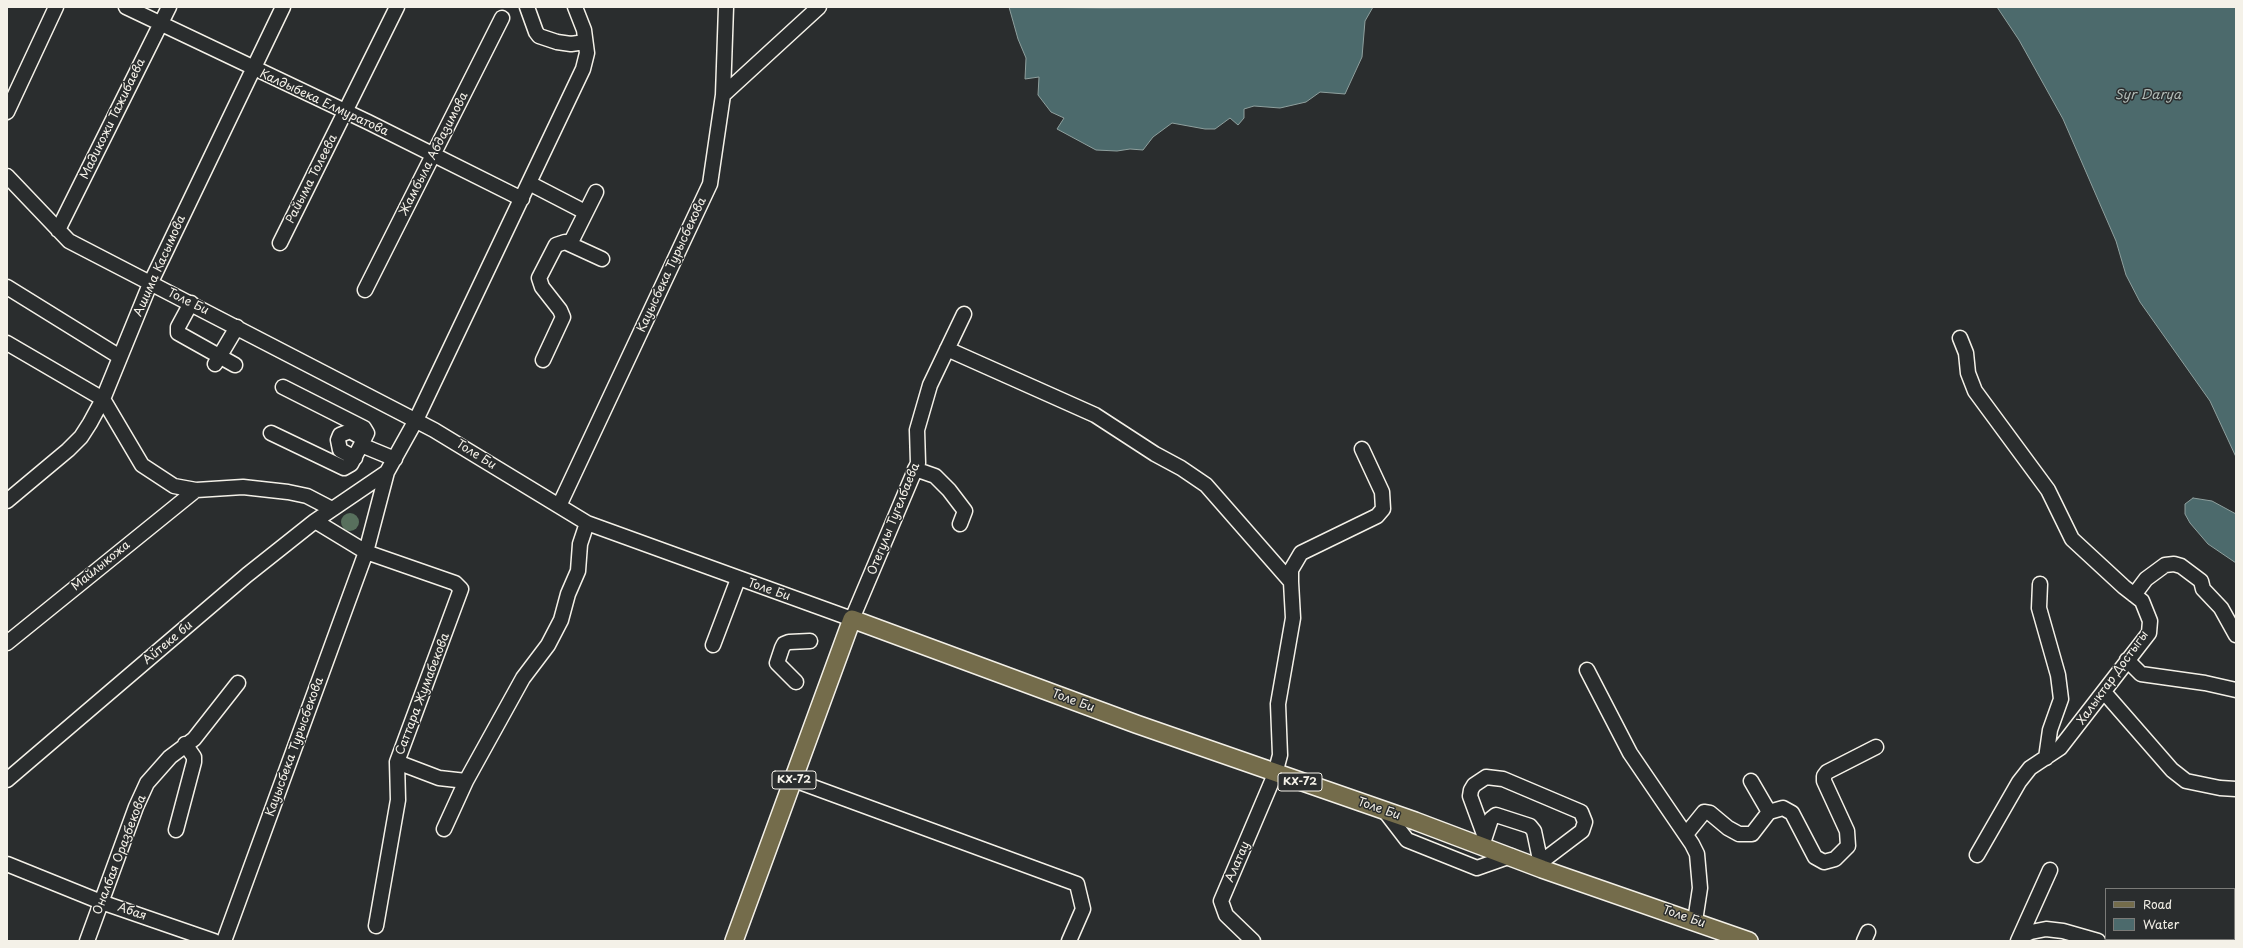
<!DOCTYPE html>
<meta charset="utf-8">
<style>
body{margin:0}
#map{position:relative;width:2243px;height:948px;overflow:hidden;background:#2a2d2e;font-family:"Playpen Sans",sans-serif}
canvas{display:block}
.frame{position:absolute;inset:0;border:8px solid #f4f1e8;pointer-events:none}
.legend{position:absolute;left:2105px;top:888px;width:130px;height:52px;box-sizing:border-box;background:#2a2d2e;border:1px solid #7b7b78;margin:0;padding:5px 7px;list-style:none;font-size:12px;color:#f4f1e8}
.legend li{display:flex;align-items:center;gap:8px;height:20px}
.legend b{width:20px;border:1px solid #7b7b78}
</style>
<div id="map">
<canvas width="2243" height="948"></canvas>
<div class="frame"></div>
<ul class="legend">
<li><b style="height:5px;background:#746c4b"></b>Road</li>
<li><b style="height:11px;background:#4c6a6c"></b>Water</li>
</ul>
</div>
<script>
const g = document.querySelector('canvas').getContext('2d');
g.lineJoin = 'round';
function fillPath(path, color) { g.fillStyle = color; g.fill(path, 'evenodd'); }
const shape = rows => new Path2D(rows.map(r => 'M' + r).join(''));
function trace(path, color, width, dash) { g.strokeStyle = color; g.lineWidth = width; g.lineCap = dash ? 'butt' : 'round'; g.setLineDash(dash || []); g.stroke(path); }
function label(font, color, halo, rows, align = 'center') {
  g.font = font + ' "Playpen Sans",sans-serif'; g.lineWidth = 3; g.setLineDash([]); g.textBaseline = 'middle'; g.strokeStyle = halo; g.fillStyle = color; for (const [text, x, y, turn = 0] of rows) {
    g.save(); g.translate(x, y); g.rotate((+turn || 0) * Math.PI / 180); g.textAlign = isNaN(turn) ? turn : align; if (halo) g.strokeText(text, 0, 0); g.fillText(text, 0, 0); g.restore();
  }
}
fillPath(shape([
 '341 522a9 9 0 1 1 18 0a9 9 0 1 1-18 0Z'
]), '#58705d');
const water = shape([
 [1009,7,1104,8,1373,7,1365,21,1362,57,1345,94,1320,92,1306,102,1280,108,1254,106,1244,109,1244,118,1238,125,1230,118,1215,129,1205,129,1172,123,1153,137,1143,150,1130,149,1117,151,1096,150,1057,129,1064,118,1051,112,1038,95,1039,77,1025,79,1026,58,1018,39,1009,7],
 [1997,7,2236,7,2236,457,2210,401,2140,302,2126,275,2116,241,2063,119,2019,40,1997,7],
 [2193,498,2212,501,2236,514,2236,563,2208,544,2190,523,2185,514,2185,504,2193,498]
]);
fillPath(water, '#4c6a6c');
trace(water, '#8fa09e', 1);
const minor = shape([
 [126,7,368,122,522,199],
 [527,7,536,32,539,36,557,42,571,44,585,42],
 [723,95,819,7],
 [7,112,56,7],
 [7,176,69,241,434,430,587,523,852,619,918,463,917,430,930,385,964,314],
 [529,183,585,212],
 [58,230,169,7],
 [280,243,397,7],
 [570,244,596,192],
 [7,287,120,357],
 [365,290,502,18],
 [191,303,178,327,178,333,235,365],
 [1960,338,1966,353,1968,373,1975,391,2048,490,2072,539,2124,587,2142,601,2150,621,2149,633,2060,748,2030,768,2019,782,1977,855],
 [7,343,103,399],
 [947,349,1095,415,1155,454,1181,468,1206,485,1291,582,1293,618,1278,704,1280,755,1275,774,1221,901,1226,915,1253,941],
 [543,360,563,317,560,310,542,287,539,278,556,245,565,242,602,259],
 [215,364,237,327],
 [283,387,364,428,367,433,361,445],
 [103,399,142,465,174,486,196,490,243,487,288,492,307,496,332,509],
 [271,433,344,468,351,464,361,445,395,459],
 [355,458,340,450,338,440,340,435,350,431,364,439],
 [915,469,935,476,949,490,965,511,960,524],
 [7,501,68,450,81,437,90,423,103,399,150,284,283,7],
 [559,506,710,184,723,95,726,7],
 [315,521,366,552,455,583,461,589,397,762,398,800,376,926],
 [1291,582,1291,570,1301,553,1377,516,1383,509,1382,492,1362,449],
 [2040,584,2039,608,2058,675,2061,699,2050,730,2046,758],
 [2134,595,2146,579,2165,565,2174,564,2181,566,2201,581,2203,589,2221,608,2236,635],
 [7,643,196,490],
 [713,645,738,579],
 [2127,660,2141,674,2205,683,2236,690],
 [1587,670,1630,753,1692,844,1697,854,1700,888,1695,921],
 [796,682,777,663,782,648,784,644,789,642,810,641],
 [2104,692,2172,770,2186,781,2220,788,2236,789],
 [397,762,439,778,466,781],
 [7,780,247,575,315,521,387,472],
 [794,780,1077,884,1083,909,1069,941],
 [1751,781,1769,812],
 [1384,810,1407,840,1477,868,1511,856],
 [444,829,466,781,523,678,548,645,561,620,568,594,578,571,580,544,587,523],
 [176,830,194,762,194,757,185,744],
 [1687,833,1704,812,1710,813,1728,828,1739,834,1752,834,1769,812,1783,808,1792,813,1815,857,1824,862,1835,859,1848,846,1847,831,1824,781,1824,776,1827,772,1876,747],
 [1485,837,1470,796,1471,790,1474,785,1486,777,1503,779,1581,812,1585,822,1582,831,1541,862],
 [1484,840,1491,819,1496,815,1530,826,1534,831,1542,869],
 [7,864,101,902,214,941],
 [2020,937,2031,932,2046,929,2063,931,2098,941],
 [87,941,136,807,147,783,170,757,194,739,238,683],
 [224,941,366,552,387,472,416,420,583,69,587,53,584,30,575,7],
 [1864,941,1868,932],
 [2018,941,2050,870],
 [2136,941,2137,939]
]);
const major = shape([
 [734,941,852,619,1136,724,1415,821,1542,869,1749,941]
]);
trace(minor, '#f4f1e8', 17);
trace(major, '#f4f1e8', 20);
trace(minor, '#2a2d2e', 14);
trace(major, '#746c4b', 17);
for (const [x, y, w] of [
 [794,780,44],
 [1300,782,44]
]) { const box = new Path2D(); box.roundRect(x - w / 2, y - 9, w, 18, 3); g.fillStyle = '#2a2d2e'; g.fill(box); trace(box, '#f4f1e8', 1); }
label('bold 11px', '#f4f1e8', null, [
 ["КХ-72",794,780],
 ["КХ-72",1300,782]
]);
label('12px', '#f4f1e8', '#2a2d2e', [
 ["Калдыбека Елмуратова",324,103,25],
 ["Мадикожи Тажибаева",113,119,-64],
 ["Жамбыла Абдазимова",434,154,-63],
 ["Райыма Толеева",312,179,-63],
 ["Кауысбека Турысбекова",672,265,-65],
 ["Ашима Касымова",160,266,-66],
 ["Толе Би",188,302,26],
 ["Толе Би",476,455,32],
 ["Отегулы Тугелбаева",894,519,-68],
 ["Майлыкожа",101,566,-39],
 ["Толе Би",769,590,19],
 ["Айтеке би",168,643,-40],
 ["Халыктар Достыгы",2113,678,-54],
 ["Саттара Жумабекова",423,694,-69],
 ["Толе Би",1073,701,20],
 ["Кауысбека Турысбекова",295,747,-70],
 ["Толе Би",1379,809,19],
 ["Оналбая Оразбекова",120,855,-69],
 ["Алатау",1238,862,-67],
 ["Абая",132,912,19],
 ["Толе Би",1684,917,19]
]);
label('italic 13px', '#b1bbb6', '#2a2d2e', [
 ["Syr Darya",2148,95]
]);
</script>
